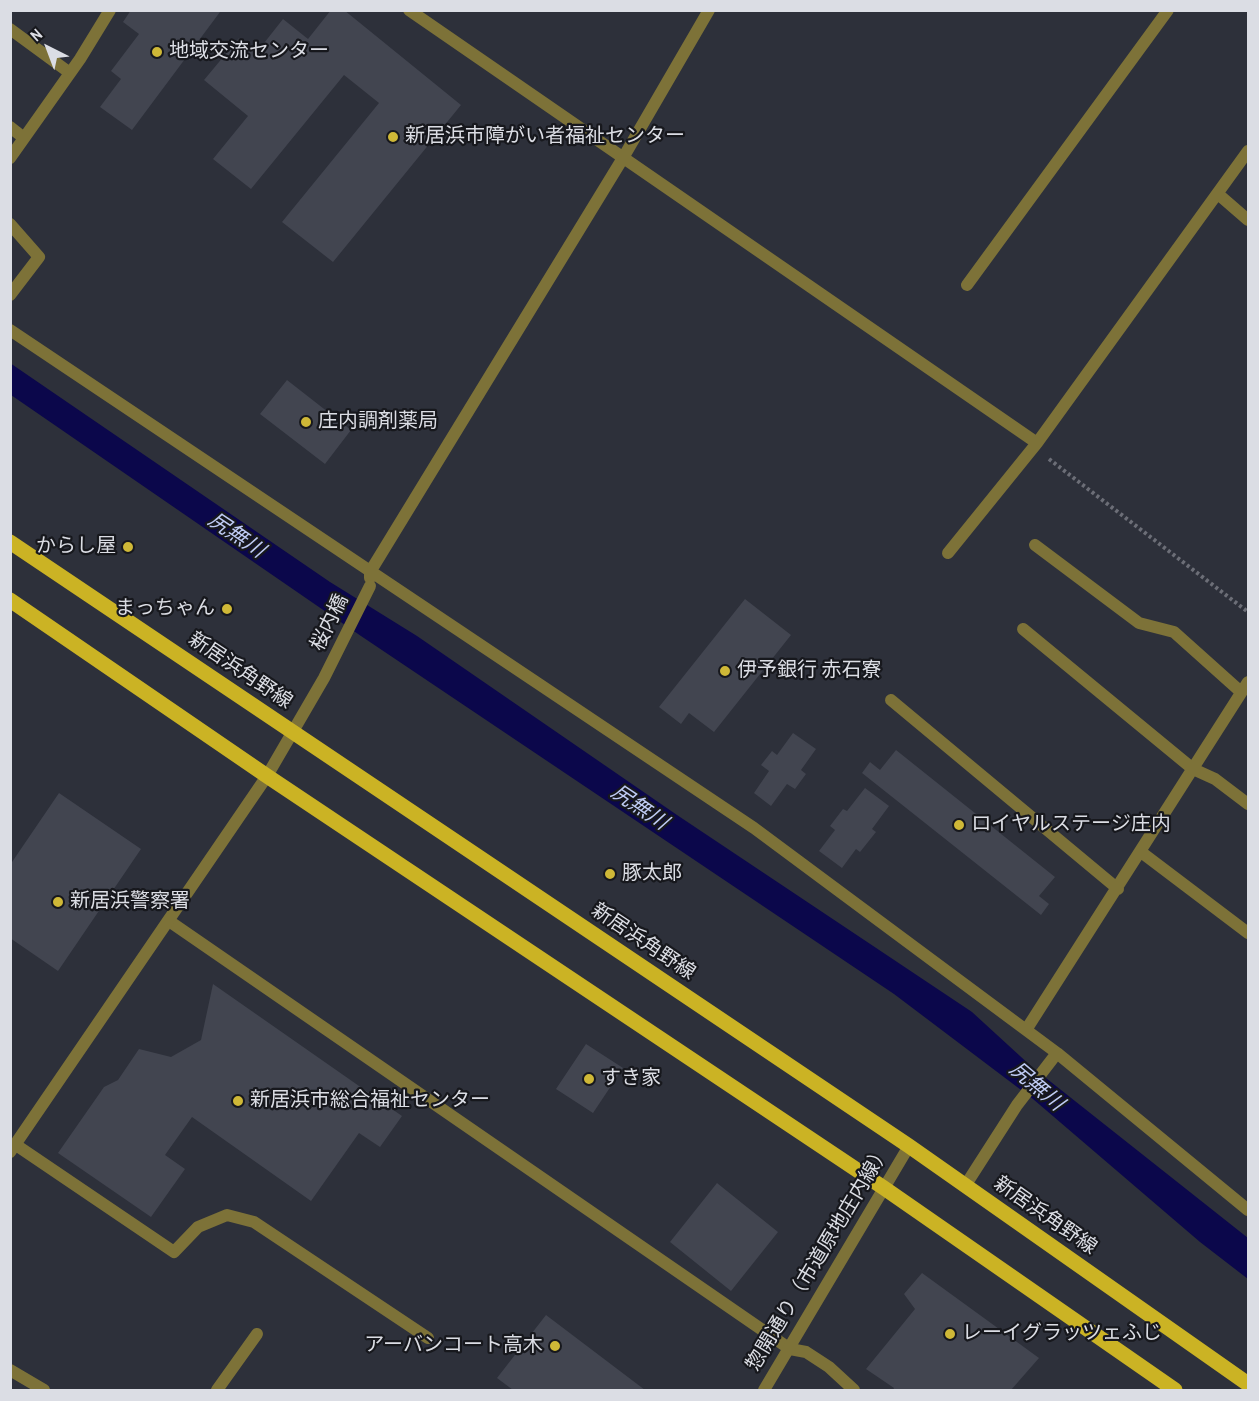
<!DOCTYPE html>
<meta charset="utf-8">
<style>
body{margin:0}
#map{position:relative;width:1259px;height:1401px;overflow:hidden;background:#2d303a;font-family:"Archivo Narrow",sans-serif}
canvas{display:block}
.frame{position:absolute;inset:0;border:12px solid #dbdde4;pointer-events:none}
.north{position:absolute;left:18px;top:18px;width:60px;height:60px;-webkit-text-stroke:4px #17181d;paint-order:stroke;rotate:318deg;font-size:16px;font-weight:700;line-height:24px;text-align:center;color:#dbdde4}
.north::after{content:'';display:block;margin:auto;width:21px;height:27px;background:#dbdde4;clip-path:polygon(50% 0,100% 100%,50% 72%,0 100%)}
</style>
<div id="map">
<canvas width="1259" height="1401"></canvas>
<div class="frame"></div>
<div class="north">N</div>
</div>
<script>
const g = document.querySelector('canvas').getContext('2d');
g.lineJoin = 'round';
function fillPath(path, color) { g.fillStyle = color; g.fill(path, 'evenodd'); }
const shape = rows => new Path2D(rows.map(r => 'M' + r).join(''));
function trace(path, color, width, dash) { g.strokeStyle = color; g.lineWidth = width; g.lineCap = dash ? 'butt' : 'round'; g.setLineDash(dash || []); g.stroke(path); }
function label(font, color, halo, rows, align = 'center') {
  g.font = font + ' "Archivo Narrow","Noto Sans JP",sans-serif'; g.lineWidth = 4.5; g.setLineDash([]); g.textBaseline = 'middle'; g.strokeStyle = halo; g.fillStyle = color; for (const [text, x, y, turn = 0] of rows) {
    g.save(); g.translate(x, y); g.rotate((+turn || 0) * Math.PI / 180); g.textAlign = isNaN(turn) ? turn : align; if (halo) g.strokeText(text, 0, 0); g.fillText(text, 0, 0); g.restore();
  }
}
fillPath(shape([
 [10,363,330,582,417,636,677,815,972,1012,1032,1067,1248,1238,1248,1279,1200,1242,1033,1099,894,994,361,636,11,395]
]), '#0b074b');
fillPath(shape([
 [131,10,220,12,132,130,100,107,121,79,111,71,139,34,123,22],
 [331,10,344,10,461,105,333,262,282,222,379,103,344,75,251,189,213,159,248,116,204,80,239,38,257,52,283,19,308,39],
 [287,380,351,430,325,464,260,414],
 [745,599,791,635,714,732,689,713,681,724,659,707],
 [793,733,816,749,801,770,806,774,795,789,787,784,771,806,754,793,769,771,761,765,772,751,777,755],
 [896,750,1055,877,1039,896,1049,904,1041,915,862,773,870,762,880,770],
 [865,788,889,806,872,829,876,832,860,852,856,849,842,868,819,851,835,830,830,826,843,809,847,811],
 [59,793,141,849,58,971,10,938,10,865],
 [213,984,402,1116,380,1147,359,1133,311,1201,192,1117,165,1155,185,1169,151,1217,58,1153,104,1087,118,1080,139,1049,171,1057,201,1040],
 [586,1044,623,1068,593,1113,556,1089],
 [717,1183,778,1232,731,1291,670,1242],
 [922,1273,1039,1358,1011,1390,893,1390,894,1388,866,1369,915,1309,904,1294],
 [546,1315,645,1390,513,1390,497,1378]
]), '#424550');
trace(shape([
 [1049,459,1248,612]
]), '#6c6e77', 4, [3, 3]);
trace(shape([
 [16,1145,174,1252,198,1227,227,1215,254,1222,428,1338]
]), '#7d7238', 12);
trace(shape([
 [409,10,1037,443,1248,151],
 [10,29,70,73],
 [10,127,24,138],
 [10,158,80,59,110,10],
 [1218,194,1248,220],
 [10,224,39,257,10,295],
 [967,285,1168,10],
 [10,330,754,828,1057,1053,1248,1210],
 [1035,545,1139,623,1174,632,1241,692],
 [948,553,1037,443],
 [370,578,370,572,623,158,709,10],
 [1023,629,1193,769,1215,779,1248,804],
 [891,700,1118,889],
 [1141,852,1248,933],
 [169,921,790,1349,806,1352,829,1367,854,1390],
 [1026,1030,1248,682],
 [965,1186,1017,1105,1057,1053],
 [217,1390,257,1334]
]), '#7d7238', 12);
trace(shape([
 [10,1152,267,776,324,678,370,586],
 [10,1370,44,1390],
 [764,1390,909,1146]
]), '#7d7238', 12);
trace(shape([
 [10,542,909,1146,1248,1384],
 [10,600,267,776,884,1188,1175,1390]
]), '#cbb324', 15);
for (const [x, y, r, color] of [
 [157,52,6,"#cfb837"],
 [393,137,6,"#cfb837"],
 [306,422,6,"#cfb837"],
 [128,547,6,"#cfb837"],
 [227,609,6,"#cfb837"],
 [725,671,6,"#cfb837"],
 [959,825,6,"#cfb837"],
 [610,874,6,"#cfb837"],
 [58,902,6,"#cfb837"],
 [589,1079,6,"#cfb837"],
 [238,1101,6,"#cfb837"],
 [950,1334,6,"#cfb837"],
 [555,1346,6,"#cfb837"]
]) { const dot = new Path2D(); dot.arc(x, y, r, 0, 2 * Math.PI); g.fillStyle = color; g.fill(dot); trace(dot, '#17181d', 2); }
label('20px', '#dbdde4', '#17181d', [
 ["地域交流センター",169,52],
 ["新居浜市障がい者福祉センター",405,137],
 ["庄内調剤薬局",318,422],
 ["からし屋",116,547,"right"],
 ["まっちゃん",215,609,"right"],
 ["伊予銀行 赤石寮",737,671],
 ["ロイヤルステージ庄内",971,825],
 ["豚太郎",622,874],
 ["新居浜警察署",70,902],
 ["すき家",601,1079],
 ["新居浜市総合福祉センター",250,1101],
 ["レーイグラッツェふじ",962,1334],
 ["アーバンコート高木",543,1346,"right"]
], 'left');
label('20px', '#dbdde4', '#17181d', [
 ["桜内橋",330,623,-64],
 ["新居浜角野線",240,671,34],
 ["新居浜角野線",643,942,34],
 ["新居浜角野線",1045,1216,35],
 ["惣開通り（市道原地庄内線）",819,1258,-59]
]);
label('italic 21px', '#bfcbf4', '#17181d', [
 ["尻無川",236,536,34],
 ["尻無川",639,808,34],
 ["尻無川",1036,1087,40]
]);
</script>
